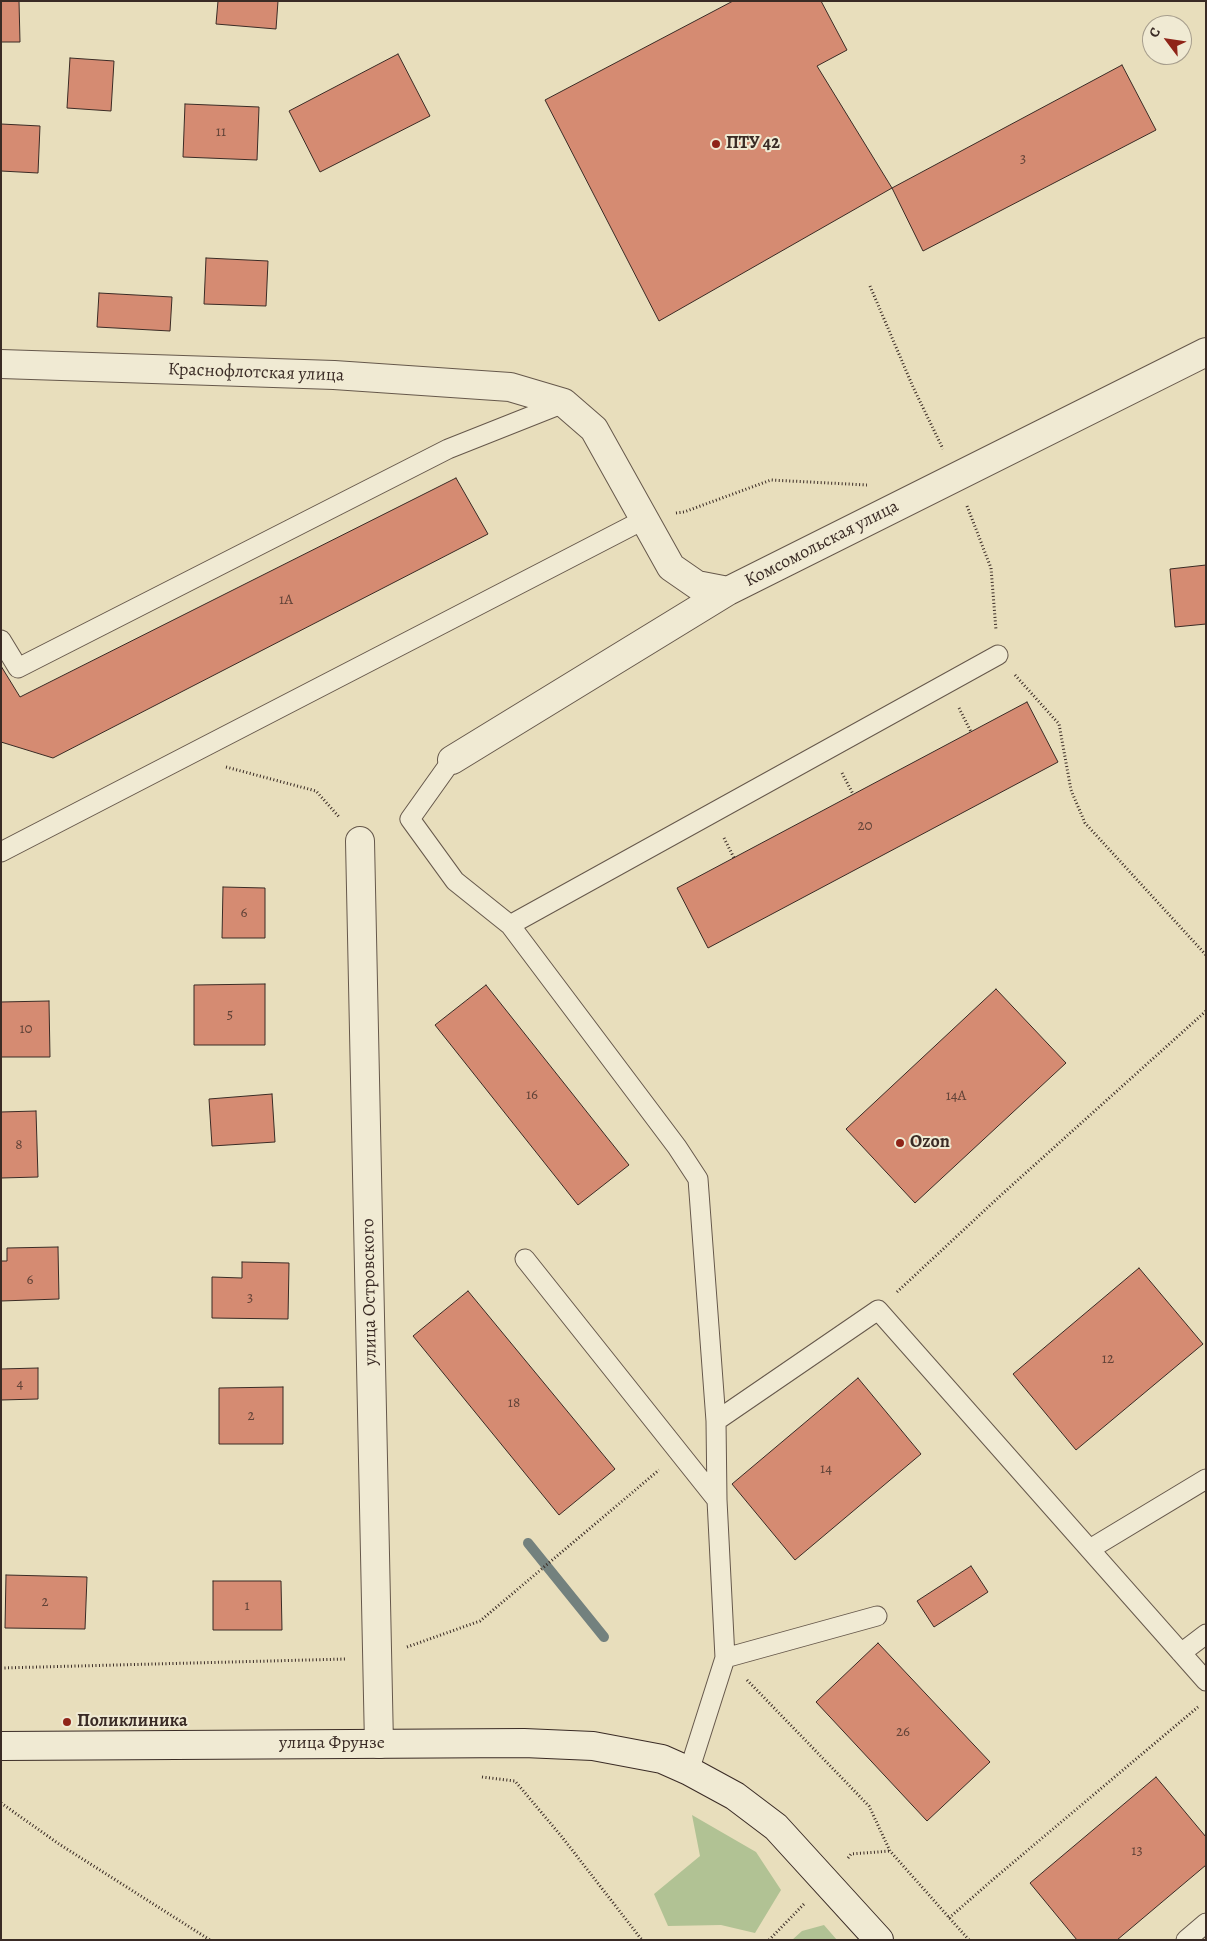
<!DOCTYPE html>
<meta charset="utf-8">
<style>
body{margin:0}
#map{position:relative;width:1207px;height:1941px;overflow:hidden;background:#e8debc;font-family:Alegreya,serif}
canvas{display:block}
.frame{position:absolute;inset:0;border:2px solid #3a2b25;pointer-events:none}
.north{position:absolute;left:1142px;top:15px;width:50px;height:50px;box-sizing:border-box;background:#f0ead3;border:1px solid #a79e8d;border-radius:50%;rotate:301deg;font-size:14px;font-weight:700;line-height:20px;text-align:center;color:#3a2b25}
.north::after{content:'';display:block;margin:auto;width:18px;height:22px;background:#8f2418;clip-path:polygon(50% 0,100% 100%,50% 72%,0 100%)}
</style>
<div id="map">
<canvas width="1207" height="1941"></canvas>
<div class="frame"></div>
<div class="north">С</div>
</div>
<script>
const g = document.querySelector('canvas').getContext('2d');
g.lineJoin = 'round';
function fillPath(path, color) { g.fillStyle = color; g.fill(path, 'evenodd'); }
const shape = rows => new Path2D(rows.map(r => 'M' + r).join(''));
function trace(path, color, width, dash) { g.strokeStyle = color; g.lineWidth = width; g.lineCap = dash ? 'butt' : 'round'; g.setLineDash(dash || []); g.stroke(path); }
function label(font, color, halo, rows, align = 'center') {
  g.font = font + ' Alegreya,serif'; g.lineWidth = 4; g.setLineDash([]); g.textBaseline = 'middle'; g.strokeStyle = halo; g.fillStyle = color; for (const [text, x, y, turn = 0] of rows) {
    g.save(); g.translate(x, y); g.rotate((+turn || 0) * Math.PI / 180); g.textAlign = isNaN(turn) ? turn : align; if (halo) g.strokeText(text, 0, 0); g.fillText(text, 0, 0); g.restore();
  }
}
fillPath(shape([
 [692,1815,756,1852,781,1890,755,1933,721,1925,668,1926,654,1894,700,1856],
 [824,1925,837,1940,792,1940,802,1931]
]), '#b1c294');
trace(shape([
 [528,1543,604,1637]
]), '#73817e', 10);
const building = shape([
 [1,1,19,1,20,42,1,42,1,1],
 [218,1,278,1,276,29,216,24,218,1],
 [733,1,821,1,847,50,817,66,892,188,659,321,545,100,733,1],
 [398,54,430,116,320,172,289,111,398,54],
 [70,58,114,61,111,111,67,108,70,58],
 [1122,65,1156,130,923,251,892,188,1122,65],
 [185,104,259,107,257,160,183,157,185,104],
 [1,124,40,126,38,173,1,171,1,124],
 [206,258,268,261,266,306,204,304,206,258],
 [99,293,172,297,170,331,97,327,99,293],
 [456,478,488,534,53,758,1,742,1,666,20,697,456,478],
 [1206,565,1206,624,1175,627,1170,569,1206,565],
 [1027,702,1058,762,708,948,677,888,1027,702],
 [223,887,265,888,265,938,222,938,223,887],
 [265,984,265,1045,194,1045,194,985,265,984],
 [486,985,629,1165,578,1205,435,1025,486,985],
 [996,989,1066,1063,915,1203,846,1129,996,989],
 [49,1001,50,1057,1,1057,1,1002,49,1001],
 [272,1094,275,1142,212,1146,209,1099,272,1094],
 [36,1111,38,1177,1,1178,1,1112,36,1111],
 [58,1247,59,1299,1,1301,1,1261,7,1261,7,1248,58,1247],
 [242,1262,289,1263,288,1319,212,1318,212,1277,242,1278,242,1262],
 [1139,1268,1203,1344,1076,1450,1013,1374,1139,1268],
 [468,1291,615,1469,559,1515,413,1336,468,1291],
 [38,1368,38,1399,1,1400,1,1369,38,1368],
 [858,1378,921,1454,795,1560,732,1484,858,1378],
 [283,1387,283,1444,219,1444,219,1388,283,1387],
 [971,1566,988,1592,934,1627,917,1601,971,1566],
 [6,1575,87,1577,85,1629,5,1628,6,1575],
 [213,1581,281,1581,282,1630,213,1630,213,1581],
 [878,1643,990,1762,927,1821,816,1702,878,1643],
 [1156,1777,1206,1837,1206,1865,1117,1940,1077,1940,1030,1883,1156,1777]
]);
fillPath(building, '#d58b72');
trace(building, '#3a2b25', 1);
const lane = shape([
 [1,640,18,668,448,449,564,403],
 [452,760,410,819,455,881,510,925,677,1147,698,1179,716,1421],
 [1,852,645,519],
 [510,925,998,655],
 [525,1259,717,1500],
 [1090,1549,1206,1479],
 [1181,1653,1206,1634],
 [725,1658,877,1616],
 [689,1771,725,1658,717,1500,716,1421,878,1310,1206,1681],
 [1186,1940,1206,1923]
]);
const street = shape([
 [1,364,334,375,510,387,564,403,594,429,671,567,697,585,728,591],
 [452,760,728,591,1206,352],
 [360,841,379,1744]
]);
const secondary = shape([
 [1,1746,524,1743,593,1746,662,1759,689,1771,735,1796,776,1827,879,1940]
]);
trace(lane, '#66584b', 21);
trace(street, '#66584b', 30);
trace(secondary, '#3a2b25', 30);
trace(shape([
 [870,286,913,387,943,449],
 [967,506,991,568,996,630],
 [676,513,684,512,771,480,867,485],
 [1015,675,1059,724,1071,790,1085,823,1206,955],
 [959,708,971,732],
 [226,767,316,791,340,818],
 [842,773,853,794],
 [724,838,734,858],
 [897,1292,1000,1196,1206,1011],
 [407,1647,480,1621,659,1470],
 [1,1668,346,1659],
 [747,1680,869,1806,890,1851,969,1940],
 [482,1777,515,1781,562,1837,642,1940],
 [1,1803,59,1844,210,1940],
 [848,1858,851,1854,890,1851],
 [949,1918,997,1876,1198,1707],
 [769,1940,804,1904]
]), '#3a2b25', 3, [1, 2.5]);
trace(lane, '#f0ead3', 19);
trace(street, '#f0ead3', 28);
trace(secondary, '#f0ead3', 28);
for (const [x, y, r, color] of [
 [716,144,5,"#8f2418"],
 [900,1143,5,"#8f2418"],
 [67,1722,5,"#8f2418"]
]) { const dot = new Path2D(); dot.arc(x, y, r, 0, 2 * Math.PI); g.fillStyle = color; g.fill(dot); trace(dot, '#f0ead3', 2); }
label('15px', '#614338', null, [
 ["11",221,132],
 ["3",1023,159],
 ["1А",286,600],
 ["20",865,826],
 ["6",244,913],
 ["5",230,1015],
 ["10",26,1029],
 ["16",532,1095],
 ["14А",956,1096],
 ["8",19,1145],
 ["6",30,1280],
 ["3",250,1298],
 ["12",1108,1359],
 ["4",20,1384],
 ["18",514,1403],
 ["2",251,1416],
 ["14",826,1469],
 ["2",45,1602],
 ["1",247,1606],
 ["26",903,1732],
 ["13",1137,1851]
]);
label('bold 18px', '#3a2b25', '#f0ead3', [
 ["ПТУ 42",726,144],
 ["Ozon",910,1143],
 ["Поликлиника",77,1722]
], 'left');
label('18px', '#3a2b25', '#f0ead3', [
 ["Краснофлотская улица",256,373,2],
 ["Комсомольская улица",822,544,-27],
 ["улица Островского",370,1292,-91],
 ["улица Фрунзе",332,1744]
]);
</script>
